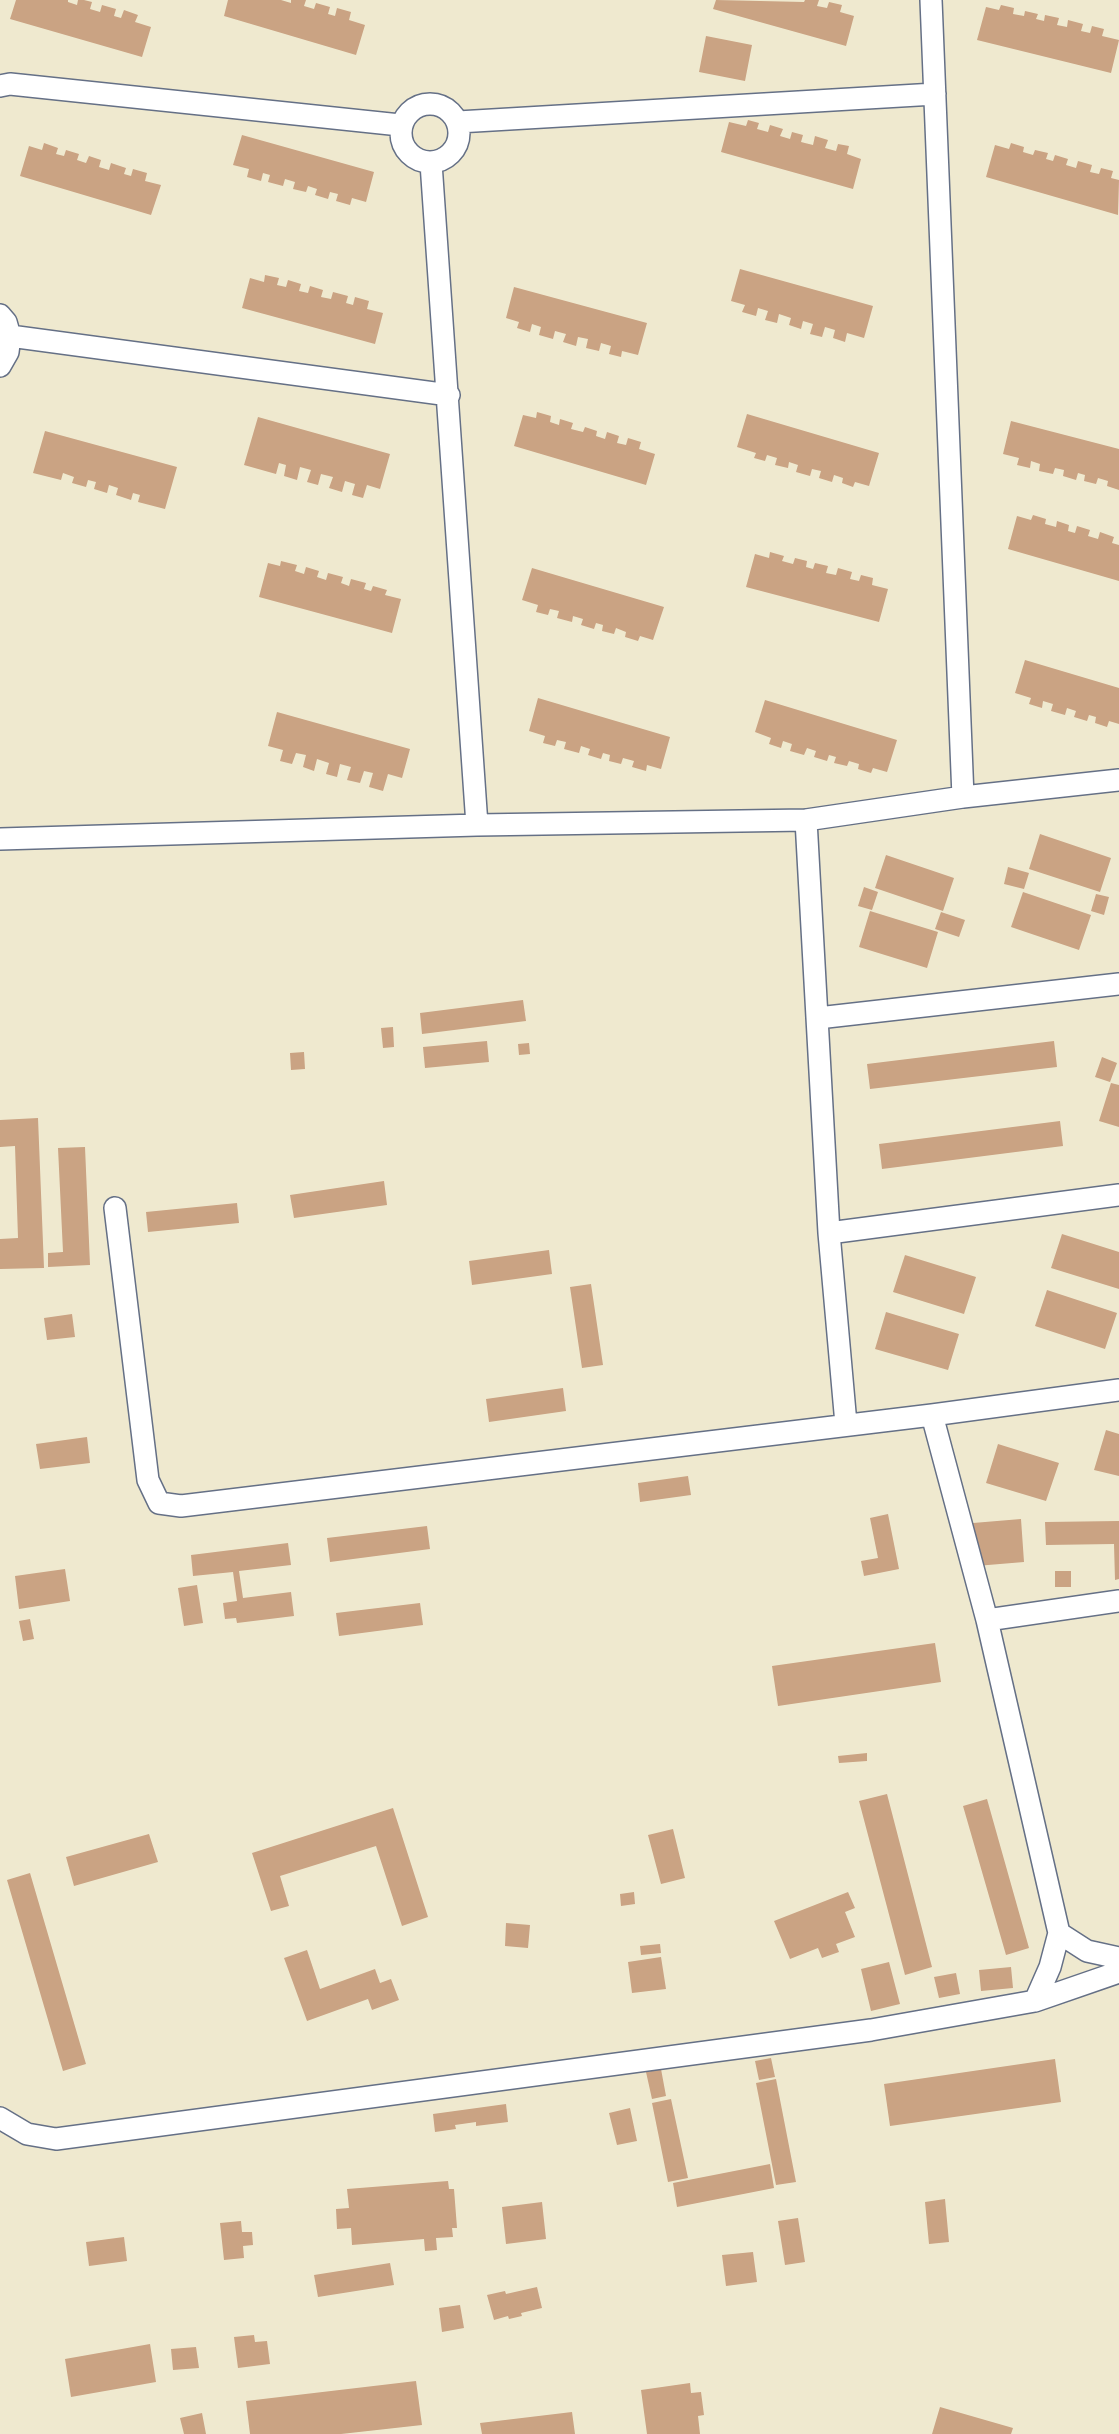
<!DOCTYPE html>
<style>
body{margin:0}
canvas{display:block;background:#efe9cf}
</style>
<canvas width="1119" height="2434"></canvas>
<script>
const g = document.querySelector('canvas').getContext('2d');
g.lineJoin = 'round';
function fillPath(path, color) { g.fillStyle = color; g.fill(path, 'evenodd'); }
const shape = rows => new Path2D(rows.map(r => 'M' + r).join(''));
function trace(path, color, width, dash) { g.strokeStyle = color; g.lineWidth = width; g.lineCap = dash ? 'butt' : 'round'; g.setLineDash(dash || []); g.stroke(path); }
fillPath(shape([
 [16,0,68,0,68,2,77,5,78,0,84,0,92,2,90,9,100,12,102,5,116,9,114,16,121,18,124,10,138,15,135,22,151,27,142,57,10,19],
 [228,0,281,0,291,3,291,0,306,0,304,6,314,9,316,3,330,7,328,14,335,16,337,8,351,12,349,20,365,25,356,55,224,16],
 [716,0,804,2,805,0,819,0,817,6,827,8,829,2,842,5,840,12,854,16,846,46,713,9],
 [1001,5,1014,8,1013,14,1024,16,1025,11,1038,14,1036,19,1044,21,1045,15,1059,18,1057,25,1067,27,1068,20,1083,24,1081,31,1090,33,1092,26,1104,29,1102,36,1119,40,1111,73,977,40,986,7,999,10],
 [706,36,752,45,745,81,699,72],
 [748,120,759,123,757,129,768,132,770,125,783,129,780,136,790,139,792,132,803,135,801,142,813,145,815,136,828,140,825,148,836,151,838,144,849,146,847,154,861,159,853,189,721,152,729,122,746,126],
 [242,135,374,172,366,202,352,198,350,205,336,201,338,194,330,192,328,199,315,195,317,189,308,186,306,192,293,189,295,182,285,179,283,186,268,182,270,175,263,173,261,181,247,177,249,169,233,165],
 [44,143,58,148,56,154,64,156,66,150,79,154,77,160,86,163,89,156,101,160,99,167,109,170,111,163,126,168,124,174,131,176,133,169,147,173,145,181,161,185,151,215,20,176,29,146,42,150],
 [1011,143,1024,147,1023,152,1033,155,1035,150,1048,153,1046,159,1053,161,1055,155,1068,159,1066,165,1076,168,1078,161,1092,165,1090,172,1099,174,1101,168,1113,171,1111,178,1119,180,1118,215,986,177,995,145,1009,149],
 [740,269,873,306,864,338,847,333,845,342,833,338,835,330,825,327,822,337,810,334,813,324,803,321,801,329,789,325,791,318,779,314,777,323,765,320,768,311,758,308,756,316,742,312,745,305,731,301],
 [265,275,279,278,277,285,286,287,288,280,301,284,299,291,308,293,310,286,323,290,321,297,331,299,333,292,348,296,346,303,353,305,355,297,369,301,367,309,383,313,375,344,242,308,250,278,264,282],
 [514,287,647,323,638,355,622,351,621,357,609,354,611,346,601,343,599,351,586,348,588,339,578,337,576,346,563,342,566,334,555,331,553,339,539,335,541,327,532,324,530,332,517,328,519,322,506,318],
 [537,412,551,416,550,422,559,425,560,419,573,423,571,429,583,432,585,427,597,431,596,436,605,439,607,432,619,436,617,443,626,445,628,438,641,442,639,449,655,454,646,485,514,446,523,415,536,418],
 [747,414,879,453,869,486,855,482,853,487,842,483,843,478,834,475,832,482,819,478,821,471,812,469,810,476,796,472,798,465,789,462,788,468,775,465,777,458,767,455,765,461,754,458,756,453,737,447],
 [258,417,390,454,380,489,367,485,363,498,352,495,355,484,345,481,342,492,329,488,333,477,321,474,318,485,307,482,311,470,300,467,297,480,284,476,286,465,279,463,276,474,244,465],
 [1011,421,1119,449,1119,490,1107,486,1108,481,1098,478,1096,484,1084,481,1085,475,1078,473,1076,480,1063,476,1064,470,1055,468,1053,474,1039,471,1040,464,1031,461,1030,468,1017,465,1019,458,1003,454],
 [45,431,177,467,165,509,138,502,140,495,133,493,131,500,116,495,118,488,109,485,107,493,94,489,96,482,88,480,86,487,72,483,74,477,63,473,61,480,33,473],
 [1033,515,1046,519,1045,524,1056,527,1057,521,1069,525,1068,531,1075,533,1077,526,1090,530,1088,536,1098,539,1100,532,1114,537,1112,543,1119,545,1119,581,1008,549,1017,516,1031,520],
 [770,552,784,556,782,561,793,564,795,558,807,561,806,567,813,569,815,563,828,566,826,573,836,575,838,568,852,572,850,579,859,581,861,575,873,578,872,585,888,589,879,622,746,587,755,554,769,558],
 [281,561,297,565,295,571,304,574,306,567,319,571,317,577,326,580,328,573,343,577,341,583,349,586,351,579,366,583,364,589,371,591,373,586,387,590,385,595,401,599,392,633,259,597,268,563,280,566],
 [532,568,664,607,653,640,640,636,638,641,625,637,626,632,616,628,614,634,602,631,603,625,596,623,594,629,581,625,583,619,573,616,572,622,557,618,559,611,550,609,548,615,536,612,538,605,522,600],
 [1025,660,1119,688,1119,724,1109,721,1107,727,1095,723,1096,717,1089,715,1087,721,1074,717,1076,711,1067,708,1065,715,1051,711,1053,704,1043,701,1042,708,1029,704,1031,698,1015,693],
 [538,698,670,737,661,769,647,765,646,771,632,767,634,761,623,758,621,764,609,761,610,755,603,753,601,759,588,755,590,749,581,746,579,753,564,749,566,742,557,740,555,746,543,743,545,736,529,731],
 [765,700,897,740,887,772,873,768,871,773,858,769,859,764,849,761,847,766,834,763,836,757,829,755,827,761,814,757,816,751,807,748,804,755,790,751,792,744,783,741,781,748,769,744,771,738,755,732],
 [277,712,410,749,402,778,388,774,383,791,369,787,373,773,364,771,360,783,347,780,351,767,340,764,337,777,326,774,329,763,317,759,314,771,303,767,306,755,296,753,292,764,280,761,283,750,268,746],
 [1040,834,1111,858,1100,892,1029,869],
 [886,855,954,878,943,911,875,888],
 [1008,867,1029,873,1024,889,1004,884],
 [864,887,878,892,872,910,858,906],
 [1023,892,1091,915,1079,950,1011,927],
 [1096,894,1109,897,1104,915,1091,911],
 [870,911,938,932,927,968,859,947],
 [941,912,965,920,959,937,935,929],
 [523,1000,526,1021,422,1034,420,1013],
 [393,1027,394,1047,383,1048,381,1028],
 [487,1041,489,1062,425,1068,423,1047],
 [1054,1041,1057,1067,870,1089,867,1064],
 [529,1043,530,1054,519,1055,518,1044],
 [304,1052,305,1069,291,1070,290,1053],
 [1102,1057,1117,1063,1110,1082,1095,1077],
 [1111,1083,1119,1085,1119,1127,1099,1121],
 [38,1118,44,1268,0,1269,0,1239,18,1238,15,1146,0,1147,0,1120],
 [1060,1121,1063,1146,882,1169,879,1144],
 [85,1147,90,1265,48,1267,48,1253,63,1252,58,1148],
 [384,1181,387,1205,294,1218,290,1195],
 [237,1203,239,1223,148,1232,146,1212],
 [1062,1234,1119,1252,1119,1289,1051,1268],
 [549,1250,552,1274,472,1285,469,1261],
 [905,1255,976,1277,964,1314,893,1292],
 [591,1284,603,1365,582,1368,570,1287],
 [1047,1290,1117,1313,1105,1349,1035,1326],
 [886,1312,959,1334,948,1370,875,1349],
 [72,1314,75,1337,47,1340,44,1318],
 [563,1388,566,1411,489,1422,486,1399],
 [1106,1430,1119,1434,1119,1476,1094,1470],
 [87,1437,90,1463,40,1469,36,1444],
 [998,1444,1059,1463,1046,1501,986,1483],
 [688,1476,691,1495,640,1502,638,1483],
 [888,1514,899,1569,864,1576,861,1561,878,1558,870,1518],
 [1021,1519,1024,1562,976,1566,973,1523],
 [1119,1521,1119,1579,1115,1580,1114,1544,1046,1545,1045,1522],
 [427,1526,430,1549,330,1562,327,1538],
 [288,1543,291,1565,239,1571,243,1598,291,1592,294,1616,237,1623,236,1618,225,1619,223,1603,237,1601,233,1572,193,1576,191,1555],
 [65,1569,70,1601,19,1609,15,1576],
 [1055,1571,1071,1571,1071,1587,1055,1587],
 [197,1585,203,1623,184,1626,178,1588],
 [420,1603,423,1625,339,1636,336,1613],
 [30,1619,34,1639,23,1641,19,1621],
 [935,1643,941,1682,778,1706,772,1666],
 [867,1753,867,1761,839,1763,838,1756],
 [887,1794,932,1967,905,1975,859,1801],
 [987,1799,1029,1948,1006,1955,963,1806],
 [393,1808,428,1917,402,1926,376,1846,280,1876,289,1906,271,1911,252,1853],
 [673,1829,685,1878,661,1884,648,1835],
 [149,1834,158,1862,74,1886,66,1857],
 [30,1873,86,2064,63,2071,7,1880],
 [634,1892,635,1904,621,1906,620,1894],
 [848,1892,855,1908,845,1912,855,1937,836,1944,839,1952,822,1958,818,1948,790,1959,774,1921],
 [506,1923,530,1925,528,1948,505,1946],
 [660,1944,661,1953,641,1955,640,1946],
 [307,1950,320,1989,375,1969,380,1983,391,1979,399,2000,372,2010,368,1999,307,2021,284,1958],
 [661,1957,666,1989,632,1993,628,1962],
 [889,1962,900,2004,871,2011,861,1969],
 [1011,1967,1013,1988,981,1991,979,1970],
 [956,1973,960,1994,939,1998,934,1977],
 [771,2058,775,2077,759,2080,755,2061],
 [1055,2059,1061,2102,890,2126,884,2084],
 [661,2069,666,2096,652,2099,646,2072],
 [776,2079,796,2182,776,2185,756,2083],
 [671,2099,688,2178,668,2182,652,2103],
 [506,2104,508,2122,476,2126,476,2122,455,2125,456,2129,435,2132,433,2114],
 [630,2108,637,2141,617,2145,609,2113],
 [770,2164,774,2188,677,2207,673,2183],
 [448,2181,449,2189,454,2189,457,2228,452,2228,453,2237,436,2238,437,2250,425,2251,424,2239,352,2245,351,2228,337,2229,336,2209,349,2208,347,2189],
 [945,2199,949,2242,929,2244,925,2202],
 [542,2202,546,2239,506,2244,502,2207],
 [798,2218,805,2262,785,2265,778,2221],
 [241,2221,242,2232,252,2232,253,2245,243,2246,244,2258,224,2260,220,2223],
 [124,2237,127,2261,89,2266,86,2242],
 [753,2252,757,2282,726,2286,722,2255],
 [390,2263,394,2285,318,2297,314,2275],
 [537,2287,542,2308,521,2313,522,2316,509,2319,508,2316,494,2320,487,2295,505,2291,506,2294],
 [460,2305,464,2328,442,2332,439,2308],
 [254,2335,255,2342,267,2341,270,2364,238,2368,234,2337],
 [150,2344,156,2382,71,2397,65,2359],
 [196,2347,199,2368,173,2370,171,2349],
 [416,2381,422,2425,341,2434,250,2434,246,2401],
 [690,2383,691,2393,701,2392,704,2415,698,2416,700,2434,647,2434,641,2390],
 [940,2407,1013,2428,1011,2434,932,2434],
 [572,2412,575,2434,482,2434,480,2423],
 [202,2413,206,2434,184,2434,180,2418]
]), '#caa383');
const minor = shape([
 [931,0,963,797],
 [0,86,10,84,400,125],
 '401 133a29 29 0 1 1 58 0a29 29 0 1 1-58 0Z',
 [458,122,935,94],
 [431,163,477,825],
 [0,315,6,322,10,336,8,352,0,366],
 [10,336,449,395],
 [806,820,829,1233,846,1424],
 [0,839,477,825,806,820,963,797,1119,780],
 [818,1018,1119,984],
 [115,1208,148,1480,159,1503,181,1506,932,1415,1119,1390],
 [829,1233,1119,1195],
 [932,1415,987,1620],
 [1059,1933,1087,1951,1119,1958],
 [1035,2001,1119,1972],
 [0,2118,27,2134,56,2139,871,2030,1035,2001,1050,1967,1059,1933,987,1620,1119,1601]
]);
trace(minor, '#657086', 24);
trace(minor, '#fff', 21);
</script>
